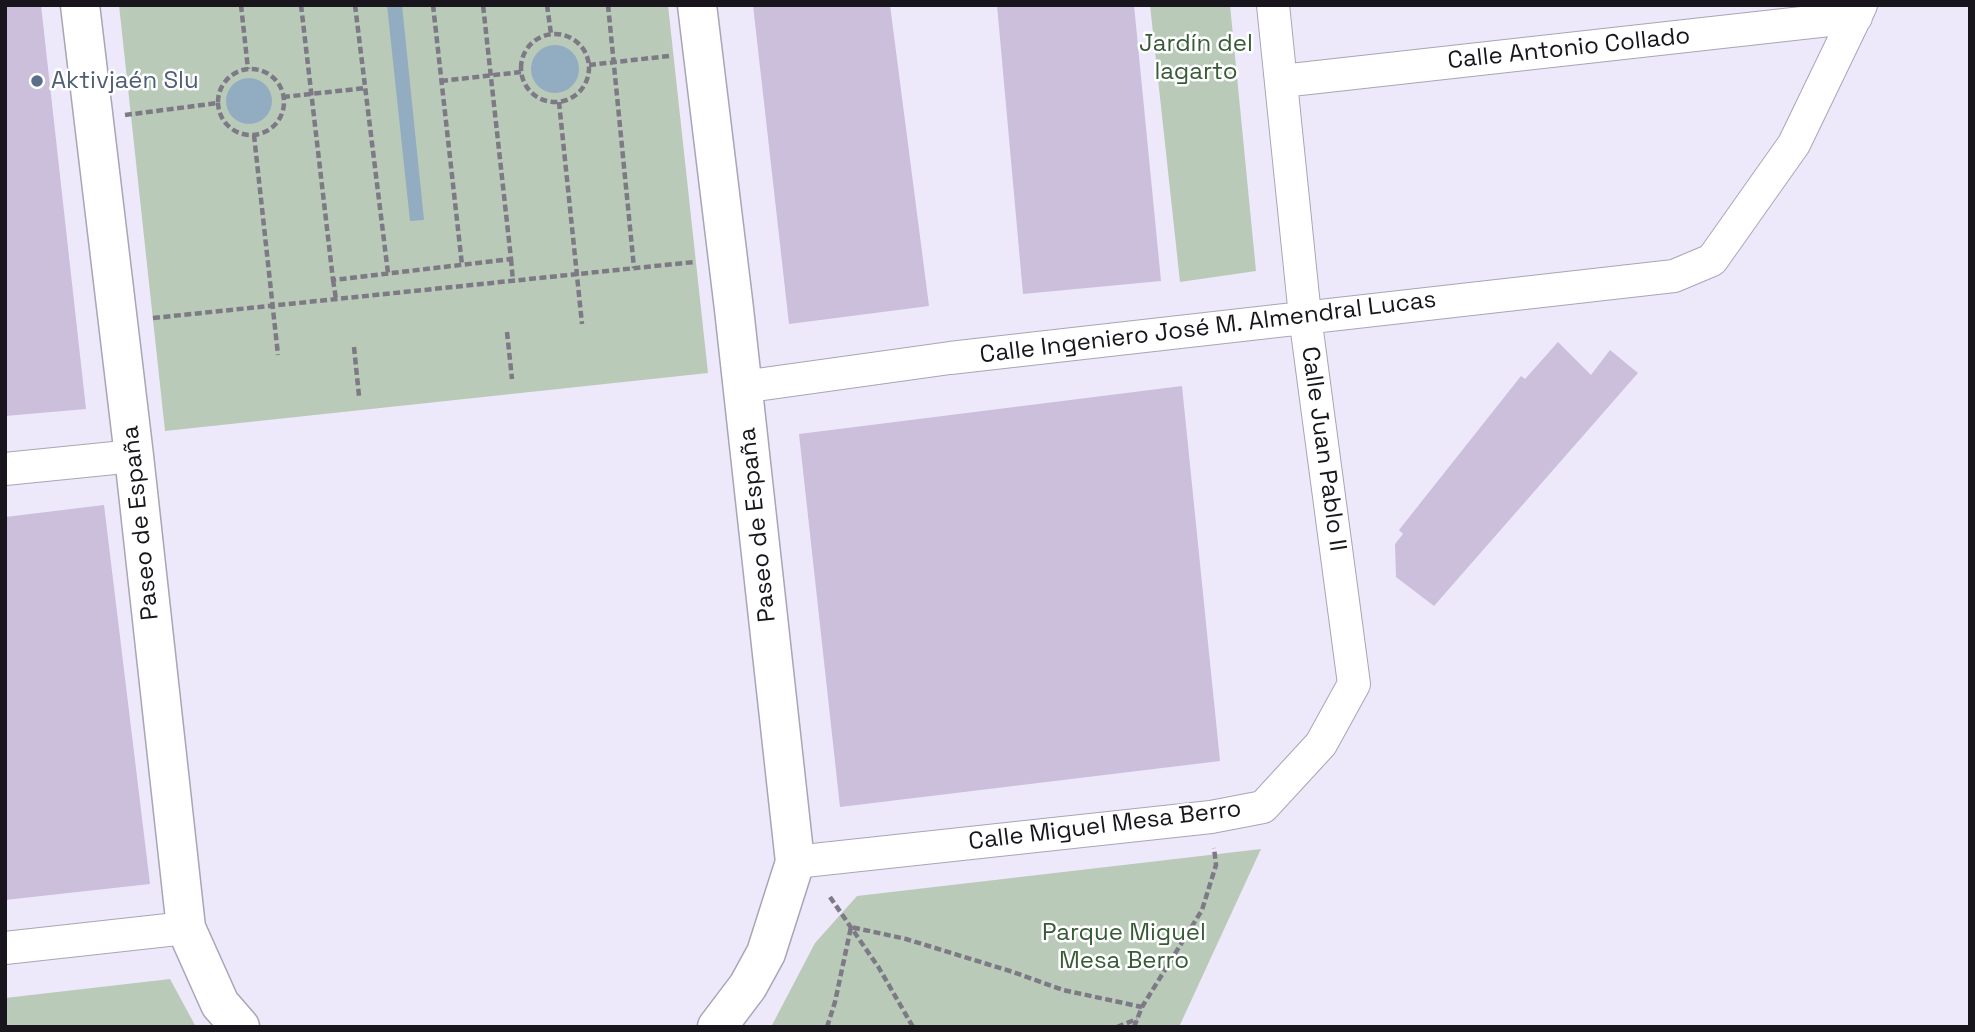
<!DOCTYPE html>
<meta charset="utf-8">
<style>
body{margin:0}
#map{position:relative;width:1975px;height:1032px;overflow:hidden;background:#ede9fb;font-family:"Space Grotesk",sans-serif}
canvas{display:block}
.frame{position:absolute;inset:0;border:7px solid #18161c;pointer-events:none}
</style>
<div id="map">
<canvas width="1975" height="1032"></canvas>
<div class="frame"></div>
</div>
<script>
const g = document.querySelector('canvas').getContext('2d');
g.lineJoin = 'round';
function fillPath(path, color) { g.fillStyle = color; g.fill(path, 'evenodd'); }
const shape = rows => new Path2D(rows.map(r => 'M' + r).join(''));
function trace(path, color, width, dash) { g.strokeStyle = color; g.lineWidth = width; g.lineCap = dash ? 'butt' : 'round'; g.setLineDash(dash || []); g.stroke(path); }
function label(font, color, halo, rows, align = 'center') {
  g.font = font + ' "Space Grotesk",sans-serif'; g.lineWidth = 5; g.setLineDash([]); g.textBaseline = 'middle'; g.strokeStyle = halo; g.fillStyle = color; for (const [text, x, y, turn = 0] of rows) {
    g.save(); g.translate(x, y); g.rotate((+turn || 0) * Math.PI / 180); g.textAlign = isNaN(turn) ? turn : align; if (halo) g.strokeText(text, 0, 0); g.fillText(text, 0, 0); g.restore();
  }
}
fillPath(shape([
 [119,5,668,5,708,373,165,431],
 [1150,5,1230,5,1256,271,1180,282],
 [1261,849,1179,1027,771,1027,815,943,857,896],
 [170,979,196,1027,5,1027,5,998]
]), '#bacab9');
fillPath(shape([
 [387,5,402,5,424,220,410,221],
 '531 69a24 24 0 1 1 48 0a24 24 0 1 1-48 0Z',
 '226 101a23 23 0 1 1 46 0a23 23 0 1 1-46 0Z'
]), '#92acc1');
fillPath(shape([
 [5,5,41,5,86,409,5,416],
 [753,5,890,5,929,306,789,324],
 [997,5,1134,5,1161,281,1023,294],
 [1558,342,1591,375,1610,350,1638,373,1434,606,1396,577,1395,544,1403,534,1399,530,1521,376,1525,379],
 [1182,386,1220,761,840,807,799,434],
 [104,505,150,884,5,900,5,517]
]), '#cbbfdc');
const minor = shape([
 [1282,81,1856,17],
 [742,387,950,358,1674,276,1712,260,1794,144,1861,5],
 [5,469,134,456],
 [795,862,1211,817,1263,807,1321,744,1354,684,1305,316,1273,5],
 [5,948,186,928]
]);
const primary = shape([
 [80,5,134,456,186,928,220,1004,240,1027],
 [697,5,734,309,795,862,766,953,748,986,717,1027]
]);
trace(minor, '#a8a5b6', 34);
trace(primary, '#a8a5b6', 41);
trace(shape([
 [241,5,248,69],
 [301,5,333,280,511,259,483,5],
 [355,5,388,273],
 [433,5,462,265],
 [547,5,551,34],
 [608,5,634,268],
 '521 68a34 34 0 1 1 68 0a34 34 0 1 1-68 0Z',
 [589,65,669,56],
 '218 102a33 33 0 1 1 66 0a33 33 0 1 1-66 0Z',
 [441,81,521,72],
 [283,97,366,88],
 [559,102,582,324],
 [125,115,218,103],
 [254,135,278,355],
 [511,259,513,281],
 [333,280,336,299],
 [153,318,694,262],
 [507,332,512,379],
 [354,347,359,396],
 [830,897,879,968,913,1027],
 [827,1027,835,1002,851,927,906,939,1013,972,1063,990,1142,1007],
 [1117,1027,1137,1019],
 [1134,1027,1142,1007,1202,910,1216,865,1214,848]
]), '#7d7a86', 4.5, [7, 3.5]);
trace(minor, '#fff', 32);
trace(primary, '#fff', 38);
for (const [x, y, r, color] of [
 [37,81,7,"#5c6f8a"]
]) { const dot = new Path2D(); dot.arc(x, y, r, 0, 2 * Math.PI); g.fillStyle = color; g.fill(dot); trace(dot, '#fff', 2.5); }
label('24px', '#385b37', '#fff', [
 ["Jardín del",1196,44],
 ["lagarto",1196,72],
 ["Parque Miguel",1124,933],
 ["Mesa Berro",1124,961]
]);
label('24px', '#18161c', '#fff', [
 ["Calle Antonio Collado",1569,49,-6],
 ["Calle Ingeniero José M. Almendral Lucas",1208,328,-7],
 ["Calle Juan Pablo II",1323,449,82],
 ["Paseo de España",141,523,-96],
 ["Paseo de España",758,525,-96],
 ["Calle Miguel Mesa Berro",1105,826,-7]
]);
label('24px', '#4e5e75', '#fff', [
 ["Aktivjaén Slu",51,81]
], 'left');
</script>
